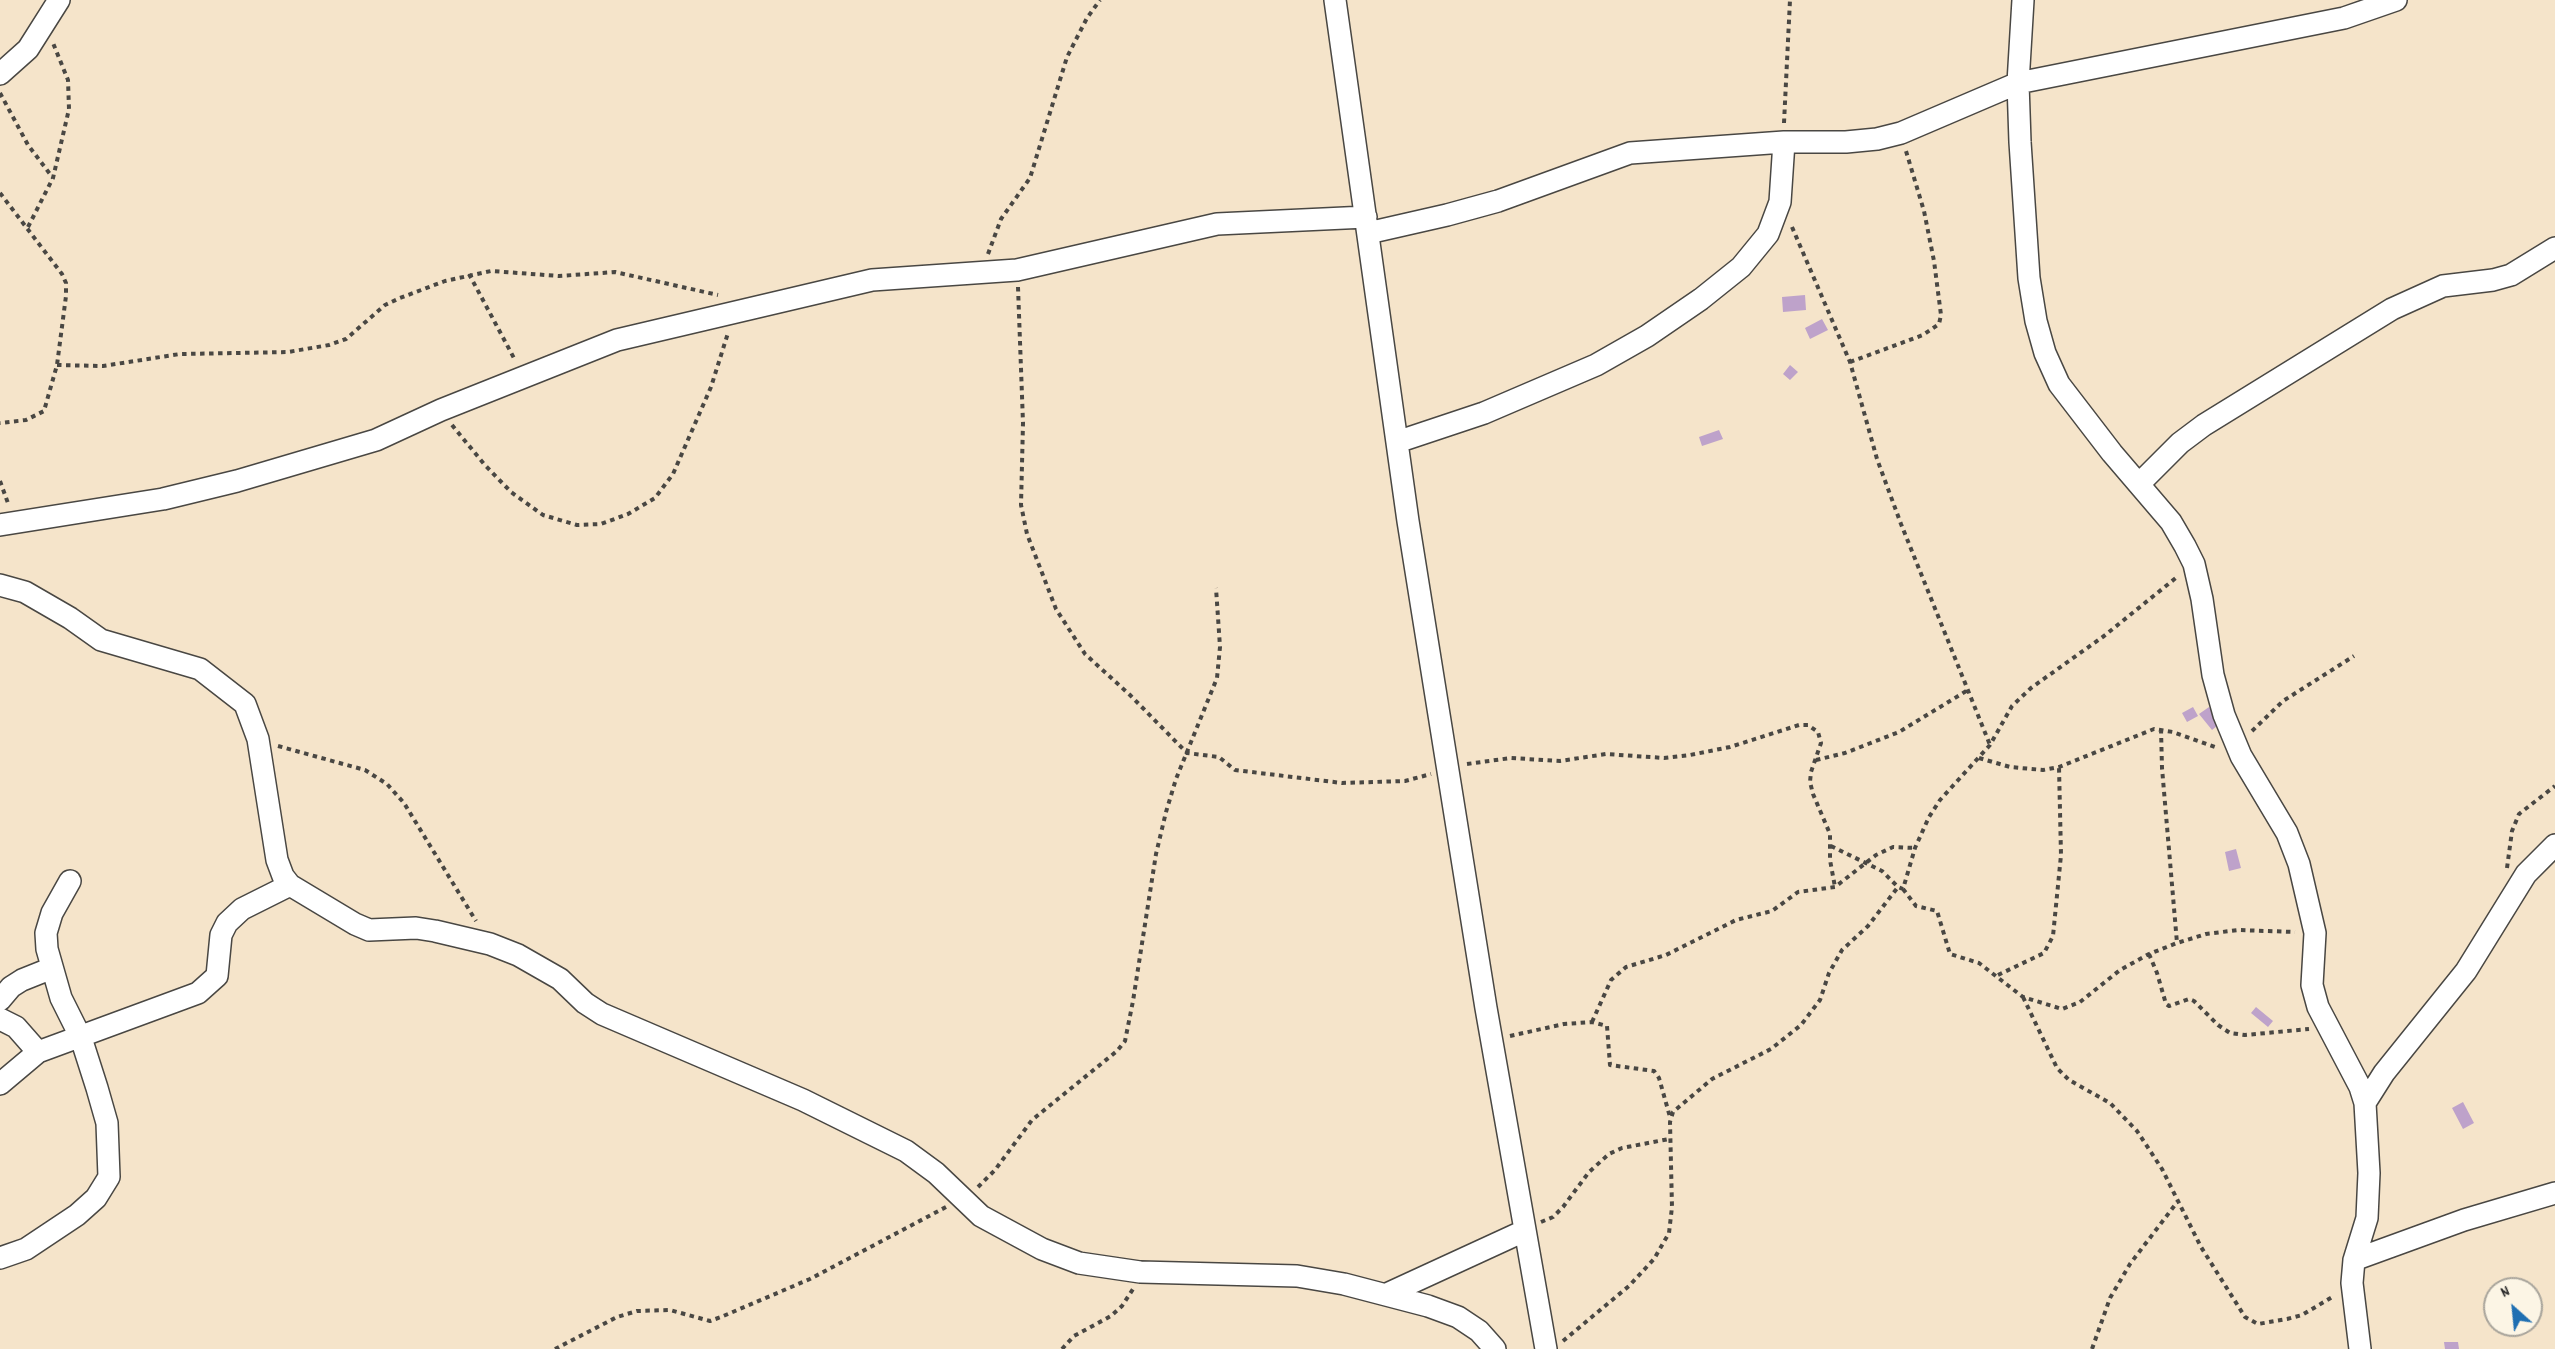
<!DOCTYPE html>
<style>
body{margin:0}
#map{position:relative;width:2555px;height:1349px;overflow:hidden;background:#f5e4ca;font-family:Dekko,sans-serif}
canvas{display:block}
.north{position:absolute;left:2483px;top:1277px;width:60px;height:60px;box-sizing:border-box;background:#fcf5e5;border:2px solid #a8a49b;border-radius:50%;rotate:333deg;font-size:16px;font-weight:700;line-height:24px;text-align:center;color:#2b2b2b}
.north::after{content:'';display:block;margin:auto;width:21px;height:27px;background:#1f6fb2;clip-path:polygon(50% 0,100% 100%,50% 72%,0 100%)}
</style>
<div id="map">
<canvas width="2555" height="1349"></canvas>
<div class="north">N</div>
</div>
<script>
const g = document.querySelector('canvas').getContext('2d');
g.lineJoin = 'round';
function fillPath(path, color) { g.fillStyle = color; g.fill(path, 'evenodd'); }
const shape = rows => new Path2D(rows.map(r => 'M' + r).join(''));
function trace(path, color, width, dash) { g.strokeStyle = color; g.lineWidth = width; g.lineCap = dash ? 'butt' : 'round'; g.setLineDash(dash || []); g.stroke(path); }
fillPath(shape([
 [1805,295,1806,310,1783,312,1782,297],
 [1822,319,1828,330,1810,339,1805,328],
 [1790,365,1798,372,1790,380,1783,374],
 [1719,430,1723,439,1702,446,1699,437],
 [2193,707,2198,716,2187,722,2182,713],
 [2209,707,2222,722,2212,730,2199,714],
 [2236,849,2241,868,2229,871,2225,852],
 [2256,1007,2273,1021,2268,1027,2251,1013],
 [2463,1102,2474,1123,2463,1129,2452,1108],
 [2444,1342,2458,1342,2459,1349,2445,1349]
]), '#bea2ca');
const street = shape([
 [1335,0,1408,521,1486,1008,1546,1349],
 [2023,0,2018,83,2020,142,2029,278,2036,321,2045,353,2059,384,2112,453,2171,522,2185,546,2194,564,2202,599,2213,675,2224,715,2241,756,2287,833,2299,864,2315,933,2312,985,2318,1007,2360,1087,2365,1103,2369,1173,2367,1218,2354,1260,2352,1283,2360,1349],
 [0,74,28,49,59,0],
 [1368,233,1447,215,1498,201,1630,153,1784,142,1846,142,1877,139,1901,133,2018,83,2344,18,2396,0],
 [1397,442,1484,413,1596,365,1647,336,1701,299,1741,267,1768,234,1780,202,1784,142],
 [2139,484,2180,443,2204,425,2392,309,2443,286,2493,280,2511,275,2555,248],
 [0,525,163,499,237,481,376,440,441,410,617,340,872,280,1017,270,1217,224,1366,217],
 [0,585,25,592,70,618,101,640,200,669,245,704,258,739,277,860,283,876,290,885,355,924,369,930,416,928,435,931,490,944,518,955,560,979,585,1003,602,1014,803,1100,906,1151,936,1173,981,1216,1042,1249,1079,1263,1140,1272,1297,1276,1344,1284,1428,1306,1458,1317,1479,1331,1495,1349],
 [0,1000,11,987,22,980,52,968],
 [0,1019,16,1027,38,1052,198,993,217,976,221,935,227,923,242,909,290,885],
 [0,1084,38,1052],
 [2365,1103,2384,1073,2466,971,2526,874,2555,845],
 [0,1258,26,1249,77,1215,96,1198,109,1177,107,1123,97,1088,81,1038,61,998,47,949,46,933,52,913,70,881],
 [2354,1260,2464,1220,2555,1193],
 [1387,1294,1524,1231]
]);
trace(street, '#494743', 24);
trace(shape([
 [0,93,28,145,53,178],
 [1784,123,1790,0],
 [0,193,62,274,66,283,66,296,57,365,44,411,26,420,0,423],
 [28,227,53,178,69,109,68,80,53,43],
 [1792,227,1850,362,1877,459,1901,524,1990,745],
 [988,254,1001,219,1030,178,1067,57,1087,18,1100,0],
 [469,274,515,360],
 [1018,287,1023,423,1021,505,1027,534,1056,609,1085,654,1130,695,1187,753,1219,757,1235,770,1342,783,1405,781,1431,774],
 [1850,362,1923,335,1939,324,1941,315,1934,261,1924,211,1906,151],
 [57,365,103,366,180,354,288,352,329,345,346,339,385,305,400,298,445,281,491,271,559,276,615,272,718,295],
 [452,425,484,464,511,492,543,515,577,525,601,524,628,514,655,498,673,474,711,387,728,333],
 [0,481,9,506],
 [2161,729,2162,768,2177,943],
 [2252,731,2283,701,2354,656],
 [278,746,365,770,387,784,404,803,476,921],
 [1979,758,2010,767,2043,770,2059,767,2154,729,2173,732,2215,747],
 [1816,760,1845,753,1899,732,1968,690],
 [1467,764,1511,758,1560,761,1606,754,1664,758,1690,755,1730,747,1799,725,1808,725,1818,732,1821,743,1811,772,1810,782,1813,794,1830,834,1830,860,1835,887],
 [1831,846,1882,871,1898,887,1903,889,1915,848,1929,817,1940,800,1990,745,2012,706,2031,688,2104,636,2177,577],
 [2507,868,2512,831,2519,814,2555,786],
 [1903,889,1916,906,1937,911,1950,954,1979,963,2023,997,2062,1009,2080,1002,2120,970,2149,954,2177,943,2206,934,2238,930,2295,932],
 [2149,954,2157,973,2166,1004,2169,1006,2189,999,2194,1001,2218,1025,2230,1033,2245,1035,2309,1029],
 [1998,975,2044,953,2053,936,2061,855,2059,767],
 [2023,997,2057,1068,2069,1080,2110,1103,2137,1131,2162,1169,2201,1247,2245,1317,2258,1324,2287,1319,2302,1315,2334,1296],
 [1592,1022,1611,980,1626,967,1666,955,1736,920,1772,911,1798,892,1835,887,1876,855,1893,847,1915,848],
 [1510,1036,1564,1024,1592,1022,1607,1026,1610,1065,1654,1071,1659,1078,1670,1117],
 [978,1187,995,1170,1032,1120,1117,1051,1125,1041,1133,1001,1156,854,1166,812,1176,779,1217,678,1220,647,1216,588],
 [1541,1222,1553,1217,1563,1207,1589,1172,1609,1154,1622,1148,1669,1139],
 [1563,1341,1629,1286,1654,1259,1669,1233,1672,1207,1670,1122,1673,1112,1712,1079,1771,1049,1801,1025,1820,1000,1829,973,1842,950,1868,926,1898,887],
 [555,1349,617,1317,637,1311,670,1310,710,1321,721,1317,810,1279,946,1207],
 [1062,1349,1074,1336,1111,1316,1122,1306,1133,1289],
 [2092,1349,2110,1298,2130,1264,2178,1201]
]), '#494743', 4, [4.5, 4.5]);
trace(street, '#fff', 21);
</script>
